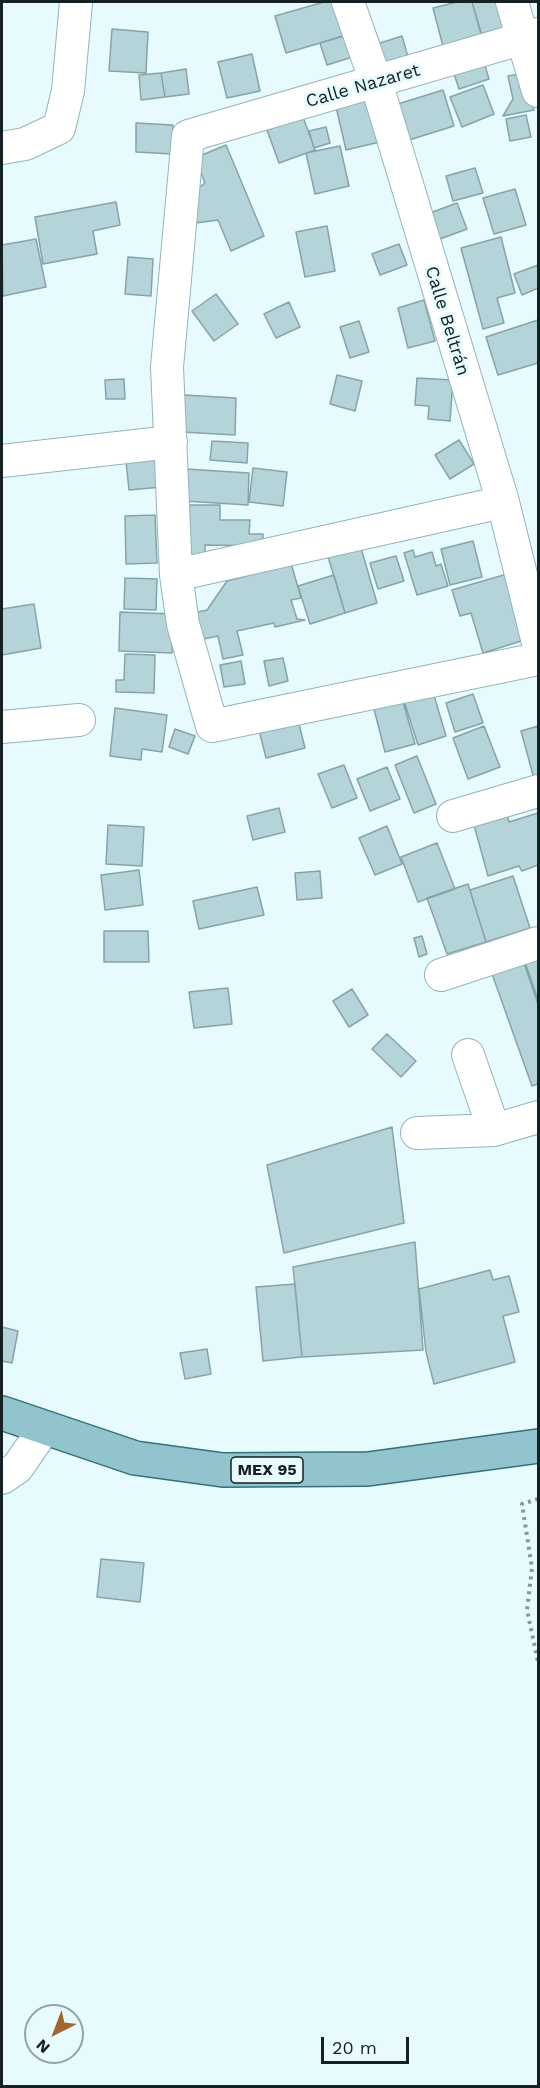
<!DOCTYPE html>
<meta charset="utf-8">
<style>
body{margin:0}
#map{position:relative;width:540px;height:2088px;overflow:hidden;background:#e7fafe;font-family:"Work Sans",sans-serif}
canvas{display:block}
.frame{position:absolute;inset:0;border:3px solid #152124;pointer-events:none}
.north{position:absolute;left:24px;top:2004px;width:60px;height:60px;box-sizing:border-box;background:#e7fafe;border:2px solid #93a3a7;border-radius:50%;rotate:222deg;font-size:16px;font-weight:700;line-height:24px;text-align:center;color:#152124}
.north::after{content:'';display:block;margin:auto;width:21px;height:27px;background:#a4662c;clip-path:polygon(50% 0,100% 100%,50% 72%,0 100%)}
.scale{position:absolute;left:321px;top:2037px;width:88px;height:27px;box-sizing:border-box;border:3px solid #152124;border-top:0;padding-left:8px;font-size:18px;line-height:21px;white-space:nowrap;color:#152124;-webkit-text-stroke:4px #e7fafe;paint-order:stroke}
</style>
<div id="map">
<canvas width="540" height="2088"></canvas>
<div class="frame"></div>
<div class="north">N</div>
<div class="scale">20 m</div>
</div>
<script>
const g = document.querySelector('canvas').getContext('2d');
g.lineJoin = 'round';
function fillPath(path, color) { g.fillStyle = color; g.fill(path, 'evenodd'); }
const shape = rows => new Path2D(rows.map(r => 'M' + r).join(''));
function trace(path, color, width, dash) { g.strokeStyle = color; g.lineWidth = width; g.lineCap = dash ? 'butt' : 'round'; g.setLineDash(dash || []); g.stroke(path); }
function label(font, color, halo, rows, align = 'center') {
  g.font = font + ' "Work Sans",sans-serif'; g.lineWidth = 6; g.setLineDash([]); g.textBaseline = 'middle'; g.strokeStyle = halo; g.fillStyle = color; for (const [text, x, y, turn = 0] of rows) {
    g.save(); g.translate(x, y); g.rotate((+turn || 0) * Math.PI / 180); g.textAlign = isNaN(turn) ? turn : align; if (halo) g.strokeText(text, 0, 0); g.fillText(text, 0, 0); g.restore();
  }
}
const building = shape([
 [324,2,341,2,351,34,286,53,275,16,324,2],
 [457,2,472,2,483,39,444,50,433,8,457,2],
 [472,2,502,2,509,27,481,34,472,2],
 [112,29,148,32,146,73,109,71,112,29],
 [355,32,362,54,327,65,320,43,355,32],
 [402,36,408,57,381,66,374,45,402,36],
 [252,54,260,91,227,98,218,62,252,54],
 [482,56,489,79,459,89,451,65,482,56],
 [186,69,189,94,165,97,161,73,186,69],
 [161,73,165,97,141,100,139,75,161,73],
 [525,73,534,110,503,116,513,99,508,76,525,73],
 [483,85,494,114,462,127,450,97,483,85],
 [371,89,384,141,346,150,334,98,371,89],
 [443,90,454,126,409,140,398,104,443,90],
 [526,115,531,137,510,141,506,119,526,115],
 [303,117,315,150,279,163,267,130,303,117],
 [136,123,173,125,172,154,136,152,136,123],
 [326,127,330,143,314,148,309,131,326,127],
 [226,145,264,236,231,251,218,220,196,223,186,198,205,183,195,158,226,145],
 [340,146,349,186,315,194,306,153,340,146],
 [475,168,483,193,453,201,446,176,475,168],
 [515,189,526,225,494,234,483,198,515,189],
 [116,202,120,225,93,231,97,254,43,264,35,217,116,202],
 [457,203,467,229,440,239,430,213,457,203],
 [327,226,335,271,305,277,296,232,327,226],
 [501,237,515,293,497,298,504,323,483,329,461,248,501,237],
 [36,239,46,287,3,296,2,245,36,239],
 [399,244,407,265,380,275,372,254,399,244],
 [128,257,153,259,151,296,125,294,128,257],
 [538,265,538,288,522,295,514,274,538,265],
 [216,294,238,324,214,341,192,311,216,294],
 [424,300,435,341,408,348,398,308,424,300],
 [289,302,300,327,276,338,264,314,289,302],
 [538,320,538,363,498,375,486,337,538,320],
 [359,321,369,352,350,358,340,327,359,321],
 [337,375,362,381,355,411,330,404,337,375],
 [417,378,453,380,450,421,428,419,429,406,415,405,417,378],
 [124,379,125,399,106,399,105,380,124,379],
 [184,395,236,398,235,435,182,432,184,395],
 [459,440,474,464,450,479,435,455,459,440],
 [212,441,248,443,247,463,210,460,212,441],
 [158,448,162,487,129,490,125,452,158,448],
 [253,468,287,472,283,506,249,502,253,468],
 [186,469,249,473,248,505,184,501,186,469],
 [180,505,220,505,220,520,250,520,249,534,263,534,263,546,205,545,205,557,180,557,180,505],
 [155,515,157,563,126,564,125,516,155,515],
 [359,541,377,603,345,613,326,550,359,541],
 [473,541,482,577,450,585,441,549,473,541],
 [413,550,415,557,432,552,436,566,441,564,448,586,417,595,404,553,413,550],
 [396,556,404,581,378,589,370,563,396,556],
 [249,560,291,563,301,598,291,600,297,619,305,620,275,627,274,623,237,631,243,655,223,659,218,636,199,640,193,613,207,610,227,581,253,574,249,560],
 [514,572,534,637,483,653,471,613,460,616,452,590,514,572],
 [334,575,345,613,310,624,298,586,334,575],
 [125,578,157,579,156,610,124,609,125,578],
 [34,604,41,648,2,655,2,609,34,604],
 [120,612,173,614,172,653,119,651,120,612],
 [125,654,155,655,154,693,116,692,116,680,124,680,125,654],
 [283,658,288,681,269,686,264,661,283,658],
 [241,661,245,684,224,687,220,665,241,661],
 [433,692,446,736,418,745,404,701,433,692],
 [473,694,483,723,455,732,446,703,473,694],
 [403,702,415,744,385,752,374,709,403,702],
 [115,708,167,715,162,752,142,749,141,760,110,756,115,708],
 [296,712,305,748,266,758,257,722,296,712],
 [484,726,500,767,468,779,453,738,484,726],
 [538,726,538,785,536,786,521,731,538,726],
 [175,729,195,736,188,754,169,747,175,729],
 [417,756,436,804,414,813,395,765,417,756],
 [344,765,357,798,332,808,318,774,344,765],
 [387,767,400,799,370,811,357,779,387,767],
 [504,805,509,822,538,813,538,865,522,871,519,866,488,876,471,814,504,805],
 [279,808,285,832,253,840,247,816,279,808],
 [108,825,144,827,142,866,106,864,108,825],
 [387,826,402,864,375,875,359,838,387,826],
 [437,843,455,889,418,902,401,857,437,843],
 [139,870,143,905,105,910,101,875,139,870],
 [320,871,322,898,297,900,295,873,320,871],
 [513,876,530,928,486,942,470,890,513,876],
 [468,884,486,942,447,954,427,898,468,884],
 [257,887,264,915,199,929,193,901,257,887],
 [104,931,148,931,149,962,104,962,104,931],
 [422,936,427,954,419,957,414,938,422,936],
 [538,948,538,1000,524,959,538,948],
 [523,960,538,1004,538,1084,532,1086,491,971,523,960],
 [228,988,232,1024,194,1028,189,992,228,988],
 [352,989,368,1015,349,1027,333,1001,352,989],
 [387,1034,416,1061,401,1077,372,1049,387,1034],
 [392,1127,404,1223,284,1253,267,1165,392,1127],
 [415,1242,423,1350,302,1357,293,1267,415,1242],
 [490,1270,493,1280,509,1276,519,1312,503,1316,515,1362,434,1384,426,1352,419,1289,490,1270],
 [295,1284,302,1357,263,1361,256,1287,295,1284],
 [2,1327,18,1331,12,1363,2,1361,2,1327],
 [207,1349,211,1374,185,1379,180,1353,207,1349],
 [101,1559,144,1563,140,1602,97,1597,101,1559]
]);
fillPath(building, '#b4d4da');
trace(building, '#85a4aa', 1.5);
const minor = shape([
 [348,2,376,82,503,502,538,643],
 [512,2,538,91],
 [538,34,188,136,167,367,176,575,183,624,212,726,538,659],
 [2,148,25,144,59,128,68,91,76,2],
 [2,461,171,442],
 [176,575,503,502],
 [2,727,79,720],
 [453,816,538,791],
 [441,975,538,943],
 [468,1055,494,1130],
 [417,1133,494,1130,538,1117],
 [2,1478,17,1468,44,1429]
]);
const major = shape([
 [2,1413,135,1458,223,1470,368,1469,538,1446]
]);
trace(minor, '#94b4b9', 34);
trace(major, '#36717b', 36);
trace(shape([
 [538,1499,522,1504,532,1568,527,1610,538,1662]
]), '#87979a', 4, [3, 4.5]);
trace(minor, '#fff', 32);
trace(major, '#91c4cc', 33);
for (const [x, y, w] of [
 [267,1470,72]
]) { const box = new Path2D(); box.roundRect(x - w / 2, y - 13, w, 26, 4.5); g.fillStyle = '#e7fafe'; g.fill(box); trace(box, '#152124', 1.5); }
label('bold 16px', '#152124', null, [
 ["MEX 95",267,1470]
]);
label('18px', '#152124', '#e7fafe', [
 ["Calle Nazaret",363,86,-16],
 ["Calle Beltrán",447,321,73]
]);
</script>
